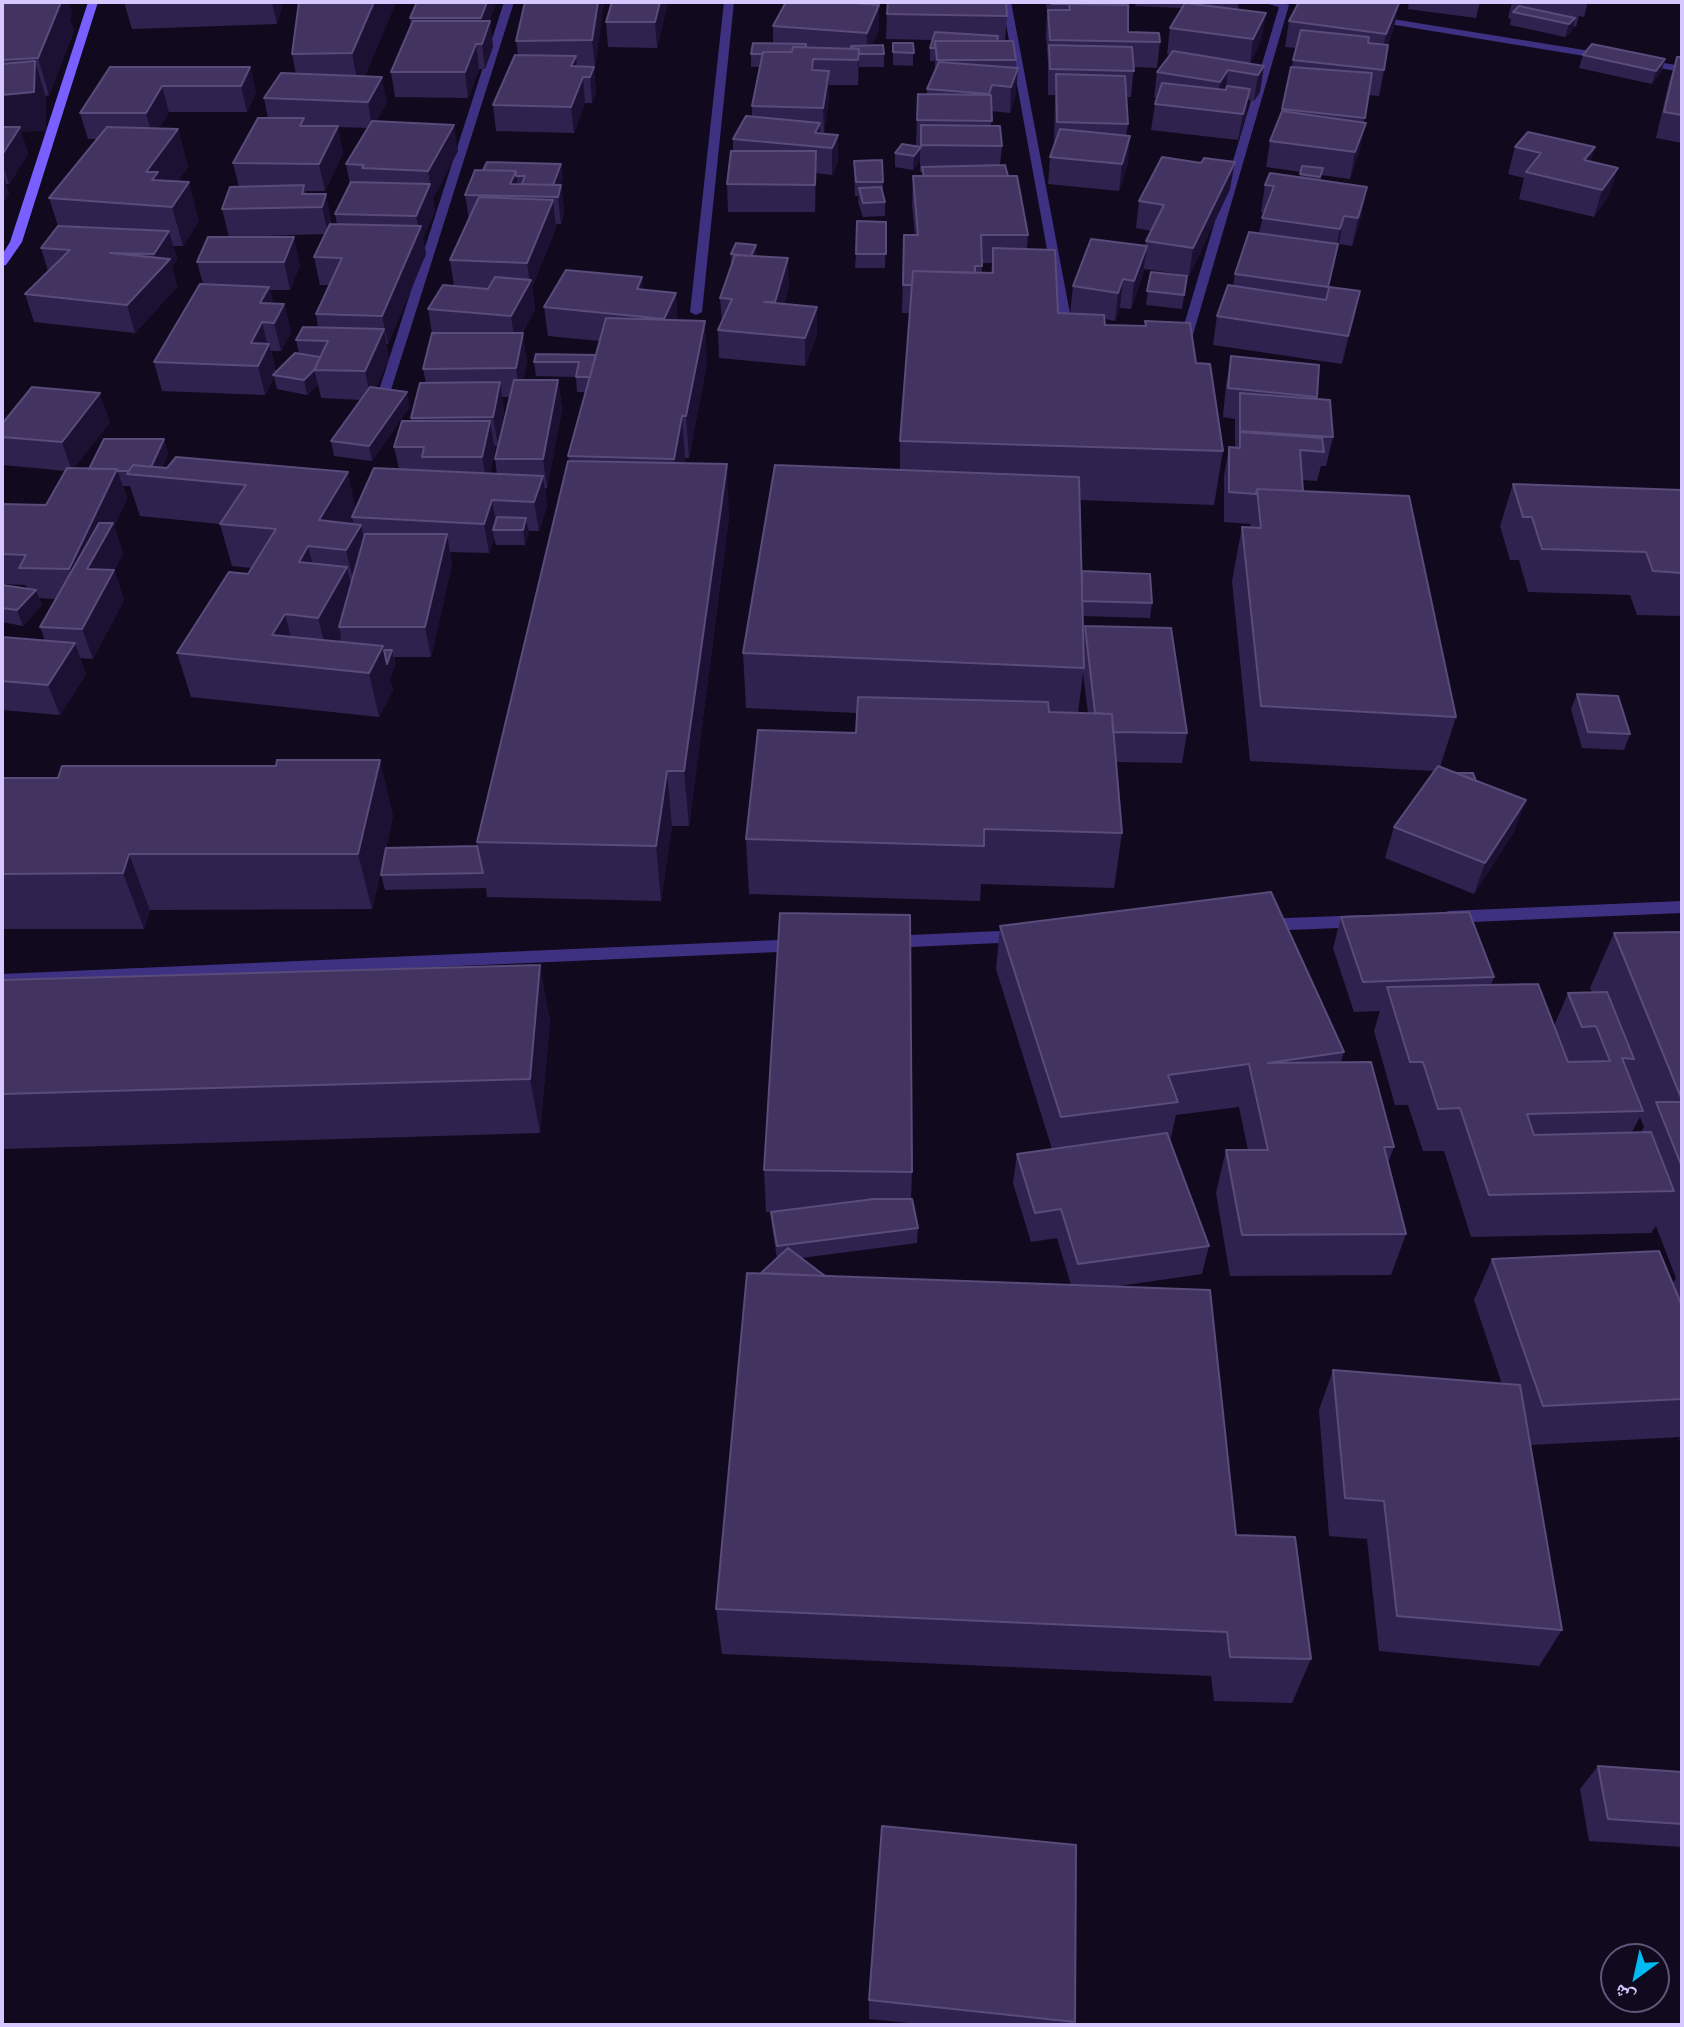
<!DOCTYPE html>
<meta charset="utf-8">
<style>
body{margin:0}
#map{position:relative;width:1684px;height:2027px;overflow:hidden;background:#110a1f;font-family:Poppins,"Noto Naskh Arabic",sans-serif}
canvas{display:block}
.frame{position:absolute;inset:0;border:4px solid #d6c8ff;pointer-events:none}
.north{position:absolute;left:1600px;top:1943px;width:70px;height:70px;box-sizing:border-box;background:#110a1f;border:2px solid #605679;border-radius:50%;rotate:213deg;font-size:19px;font-weight:700;line-height:28px;text-align:center;color:#d6c8ff}
.north::after{content:'';display:block;margin:auto;width:24px;height:32px;background:#00baf3;clip-path:polygon(50% 0,100% 100%,50% 72%,0 100%)}
</style>
<div id="map">
<canvas width="1684" height="2027"></canvas>
<div class="frame"></div>
<div class="north">ش</div>
</div>
<script>
const g = document.querySelector('canvas').getContext('2d');
g.lineJoin = 'round';
const shape = rows => new Path2D(rows.map(r => 'M' + r).join(''));
function fillPath(path, color) { g.fillStyle = color; g.fill(path, 'evenodd'); }
function trace(path, color, width, dash) { g.strokeStyle = color; g.lineWidth = width; g.lineCap = dash ? 'butt' : 'round'; g.setLineDash(dash || []); g.stroke(path); }
fillPath(shape([
 [504,2,514,2,384,412,374,415,372,412,504,2],
 [724,2,734,2,702,312,696,315,690,312,724,2],
 [1002,2,1011,2,1072,324,1083,328,1077,332,1061,326,1002,2],
 [1262,2,1281,2,1289,5,1190,345,1184,349,1178,345,1279,7,1262,2],
 [1374,16,1609,54,1614,57,1609,60,1371,21,1369,19,1374,16],
 [1640,59,1682,66,1682,72,1637,64,1635,62,1640,59],
 [1682,901,1682,913,1448,923,1440,917,1448,911,1682,901],
 [1364,915,1372,921,1364,927,1263,931,1255,925,1263,919,1364,915],
 [1021,930,1029,936,1021,942,888,948,880,942,888,936,1021,930],
 [801,939,809,945,801,951,2,986,2,974,801,939]
]), '#3f3182');
fillPath(shape([
 [88,2,98,2,22,242,6,265,2,266,2,255,10,242,88,2]
]), '#795fff');
fillPath(shape([
 [2,2,68,2,72,13,70,19,74,31,49,95,46,96,46,130,21,132,28,154,9,184,6,184,9,193,2,205],
 [124,2,283,2,277,24,132,29],
 [396,2,365,76,387,103,376,121,458,151,433,198,435,211,423,238,426,254,388,344,386,344,389,358,376,388,410,406,372,461,334,456,331,441,361,400,321,398,318,384,307,395,277,389,274,377,265,395,162,391,154,362,203,284,197,262,208,237,300,265,290,290,270,290,273,303,284,304,291,332,281,351,271,351,276,372,299,354,296,340,318,327,316,314,329,285,320,285,314,257,325,234,229,237,222,209,239,187,233,163,268,118,264,98,296,74,292,54],
 [338,127,368,128,346,164,350,184,335,214,337,224,331,224,331,221,326,194,306,194,305,191,325,191,343,153],
 [417,2,490,20,493,47,485,69,479,69,468,98,395,97,391,72,411,25,410,18],
 [525,2,604,2,595,66,577,66,594,67,596,93,592,103,585,103,574,133,496,131,493,105,518,55,516,41],
 [668,2,657,48,608,47,606,22],
 [1046,2,1130,2,1128,22,1128,32,1160,42,1157,68,1134,67,1131,97,1126,97,1128,124,1126,136,1128,163,1119,191,1048,184,1050,157,1054,145,1055,95,1048,95,1048,62,1046,35,1047,12],
 [1136,2,1239,2,1238,9,1262,38,1250,64,1264,66,1260,92,1254,101,1248,100,1246,115,1238,140,1151,130,1155,104,1157,98,1154,98,1157,72,1170,54,1167,54,1170,28,1182,8,1135,6],
 [1409,2,1480,2,1476,18,1408,9],
 [1512,2,1588,2,1584,17,1579,16,1576,27,1573,26,1572,31,1565,37,1510,25,1511,19,1508,18],
 [887,14,1007,16,1005,41,1016,60,1016,94,1010,113,991,111,991,126,1002,146,1000,165,1028,235,1027,249,1058,313,1070,314,1073,286,1145,246,1146,241,1151,231,1136,228,1139,201,1230,189,1189,276,1187,276,1182,309,1146,305,1151,272,1185,275,1144,269,1143,274,1131,309,1120,308,1115,321,1105,319,1105,325,1145,326,1145,321,1196,363,1223,451,1214,505,1080,500,1082,571,1152,603,1150,618,1082,616,1083,640,1085,626,1187,733,1182,763,1116,762,1122,833,1114,888,981,884,980,901,749,894,746,839,856,733,857,713,746,708,743,653,900,470,900,441,910,313,902,313,904,235,915,235,912,204,913,176,922,176,922,172,920,172,920,161,913,170,895,167,895,153,920,147,920,146,916,146,918,94,927,94,927,89,935,71,935,61,930,61,930,48,933,40,886,39],
 [982,263,992,263,991,273,982,273],
 [1083,673,1088,713,1078,713],
 [1289,21,1394,28,1387,45,1384,70,1379,96,1368,95,1360,149,1350,179,1321,175,1321,180,1362,214,1352,246,1339,244,1326,299,1360,291,1354,319,1342,364,1213,345,1217,316,1233,286,1235,274,1259,233,1264,213,1261,212,1265,185,1300,177,1301,172,1266,167,1270,141,1280,116,1296,48,1285,47],
 [773,26,879,30,872,45,884,54,884,67,859,67,858,85,829,85,829,97,824,134,838,135,838,162,832,175,816,173,815,212,728,212,727,184,733,151,733,139,752,117,752,106,760,67,751,67,751,54,773,43],
 [893,43,913,43,913,66,893,65],
 [1583,55,1665,59,1661,72,1652,84,1579,68],
 [1677,57,1682,57,1682,143,1656,138,1669,82],
 [110,67,250,67,256,93,247,112,169,112,159,128,178,129,188,167,178,181,199,221,183,246,173,246,177,259,172,267,177,287,135,333,34,322,25,294,48,271,41,248,58,226,49,198,97,139,88,139,80,113],
 [1515,147,1590,162,1609,195,1594,217,1519,199,1524,178,1508,174],
 [854,161,883,182,883,195,885,202,885,216,863,217,858,202,859,196,855,196],
 [475,170,563,178,560,185,561,185,564,212,561,224,556,224,556,228,532,287,535,309,522,333,527,361,523,380,558,380,562,409,547,488,545,488,547,506,539,531,528,531,525,545,496,545,494,538,489,553,450,552,452,564,431,657,394,657,395,665,390,680,393,690,379,717,191,697,177,653,248,574,251,568,232,566,220,524,140,516,130,486,123,486,127,499,114,526,123,553,114,570,124,600,93,659,80,658,86,674,60,715,2,710,2,637,45,641,40,627,56,599,39,598,42,605,23,626,2,622,2,585,27,589,26,585,2,584,2,504,46,505,66,471,3,465,2,462,2,424,110,422,74,468,89,469,164,439,168,454,162,468,356,508,399,469,394,447,412,421,411,418,426,383,423,369,432,333,428,309,454,286,450,260,469,219,465,195],
 [502,397,509,397,495,459,497,474,490,474,495,450,494,446,498,446,504,411],
 [886,222,885,268,855,268,856,254],
 [731,254,757,257,789,286,784,304,817,335,805,366,719,358,718,330,722,322,720,298,731,267],
 [643,289,678,320,707,362,689,458,685,458,684,463,729,517,689,826,672,826,661,901,487,897,486,888,385,890,381,875,386,849,372,909,150,910,144,929,2,929,2,778,393,815,386,848,477,846,477,842,569,461,568,456,586,392,577,392,576,377,536,376,534,362,596,355,600,341,548,336,544,307],
 [1231,356,1319,365,1317,399,1333,437,1326,466,1321,466,1317,481,1302,480,1303,491,1456,717,1440,767,1476,781,1515,830,1474,894,1385,858,1394,827,1434,771,1250,761,1232,581,1242,527,1250,527,1251,524,1224,522,1224,476,1229,447,1235,448,1235,419,1223,417,1226,385],
 [1513,484,1682,490,1682,616,1637,615,1630,595,1528,592,1519,560,1510,560,1500,526],
 [1577,694,1630,734,1624,750,1582,748,1571,709],
 [1341,917,1494,977,1491,985,1554,1026,1568,993,1592,992,1590,988,1614,933,1682,932,1682,1445,1679,1439,1681,1437,1530,1445,1562,1630,1539,1666,1379,1651,1367,1539,1329,1536,1319,1410,1333,1370,1502,1384,1474,1300,1492,1259,1673,1283,1676,1278,1656,1226,1651,1233,1471,1237,1444,1151,1423,1151,1408,1105,1395,1105,1374,1031,1380,1011,1354,1012,1333,948],
 [1640,1117,1644,1127,1641,1132,1632,1132],
 [1000,926,1344,1052,1341,1062,1394,1147,1388,1163,1406,1234,1391,1275,1230,1276,1216,1193,1226,1150,1248,1150,1239,1107,1176,1115,1170,1141,1209,1246,1202,1274,1119,1286,1236,1535,1311,1659,1292,1703,1214,1701,1211,1676,722,1654,716,1609,761,1273,777,1258,772,1227,771,1212,773,1212,766,1212,764,1170,912,1172,911,1199,918,1228,917,1243,801,1258,825,1276,1071,1285,1057,1238,1031,1242,1013,1183,1017,1154,1052,1149,996,969],
 [2,980,550,1020,540,1133,2,1149],
 [1598,1766,1682,1772,1682,1847,1589,1841,1580,1789],
 [869,2000,1075,2022,1074,2025,929,2025,869,2019]
]), '#30224e');
fillPath(shape([
 [61,2,68,2,72,13,70,19,74,31,49,95,38,58],
 [272,2,283,2,277,24],
 [374,2,396,2,359,90,352,53],
 [487,2,497,2,490,20,493,47,485,69,482,44,484,38,481,18],
 [598,2,604,2,604,3,595,66,592,40],
 [660,2,668,2,657,48,655,22],
 [1399,3,1394,28,1380,60,1386,34],
 [879,5,879,30,868,54,866,54,867,33],
 [1266,13,1262,38,1250,65,1253,39],
 [1575,18,1572,31,1565,37,1569,24],
 [476,44,479,69,468,98,465,72],
 [859,49,859,74,858,85,858,60],
 [576,56,578,82,571,66],
 [1665,59,1661,72,1652,84,1656,71],
 [35,61,46,98,46,130,21,132,28,154,9,184,2,162,2,95],
 [1264,66,1260,92,1254,101,1258,75],
 [250,67,256,93,247,112,241,86],
 [594,67,596,93,592,103,590,77],
 [1018,68,1016,94,1010,113,1011,87],
 [1228,70,1225,96,1216,108,1220,82],
 [829,71,829,97,824,134,823,108],
 [382,77,387,103,372,128,368,102],
 [583,77,585,103,574,133,571,107],
 [162,86,169,112,153,139,146,113],
 [1250,89,1246,115,1238,140,1243,114],
 [820,123,820,147,815,133],
 [1366,123,1360,149,1350,179,1355,152],
 [454,125,458,151,433,198,435,211,423,238,426,254,388,344,382,316,419,231,416,216,430,184,428,171],
 [338,126,343,153,325,191,319,164],
 [178,129,188,167,165,199,146,172],
 [838,135,838,162,832,175,832,148],
 [1130,136,1128,163,1119,191,1122,164],
 [1595,147,1587,173,1584,160],
 [920,148,920,161,913,170,914,156],
 [816,151,816,178,815,212,815,185],
 [1235,162,1230,189,1189,276,1193,248],
 [561,164,563,178,555,197,551,189],
 [1618,168,1609,195,1594,217,1602,190],
 [2,170,9,193,2,205],
 [516,171,519,196,510,184],
 [189,182,199,221,183,246,172,207],
 [561,185,564,212,561,224,558,197],
 [1367,187,1362,214,1352,246,1358,218],
 [326,194,331,221,328,234,322,207],
 [553,200,556,228,532,287,535,309,515,344,511,316,530,284,527,263],
 [1344,216,1339,244,1322,315,1340,229],
 [169,231,177,259,172,267,177,287,135,333,127,305,158,271,154,254],
 [294,237,300,265,290,290,284,262],
 [756,245,757,260,751,256],
 [1147,246,1143,274,1131,309,1134,281],
 [788,258,789,286,776,330,775,302],
 [642,277,645,305,639,317,637,289],
 [1123,279,1120,308,1115,321,1118,293],
 [269,287,276,315,260,303],
 [1360,291,1354,319,1342,364,1348,336],
 [676,293,678,321,666,347,664,319],
 [284,304,291,332,281,351,274,323],
 [817,307,817,335,805,366,805,338],
 [705,321,707,362,689,458,686,416],
 [262,322,268,347,269,344,276,372,273,375,274,377,265,395,258,366,251,343],
 [384,329,389,358,371,400,365,371],
 [523,333,527,361,520,397,516,368],
 [314,370,318,384,307,395,304,380],
 [558,380,562,409,547,488,543,459],
 [500,382,504,411,498,446,493,417],
 [407,392,410,406,372,461,369,446],
 [100,393,110,422,72,471,62,442],
 [682,416,685,458,677,502,674,459],
 [490,421,495,450,487,486,482,457],
 [164,439,168,454,158,477,149,471],
 [727,464,729,517,689,826,684,771],
 [117,469,127,499,114,526,123,553,98,598,80,599,69,569],
 [348,472,357,515,352,517,353,522,337,549,319,520],
 [543,476,547,506,539,531,534,502],
 [492,500,497,530,493,530,494,538,489,553,484,524],
 [526,518,529,533,525,545,523,530],
 [361,525,370,567,356,593,346,550],
 [447,534,452,564,431,657,425,627],
 [308,546,319,589,299,562],
 [347,567,357,610,339,627,341,638,329,661,318,618],
 [114,570,124,600,93,659,82,629],
 [36,590,42,605,23,626,17,610],
 [285,614,296,658,272,635],
 [75,643,86,674,60,715,48,685],
 [383,646,387,664,392,650,395,665,390,680,393,690,379,717,369,673],
 [380,760,393,815,372,909,358,854],
 [667,771,672,826,661,901,656,846],
 [1526,800,1515,830,1474,894,1485,863],
 [129,854,150,910,144,929,123,873],
 [540,965,550,1020,540,1133,530,1079]
]), '#1c1133');
const building = shape([
 [2,2,61,2,38,58,2,60,2,2],
 [299,2,374,2,352,53,292,54,299,2],
 [417,2,487,2,481,18,410,18,417,2],
 [525,2,598,2,592,40,516,41,525,2],
 [612,2,660,2,655,22,606,22,612,2],
 [786,2,840,2,879,5,867,33,773,26,786,2],
 [888,2,1006,2,1007,16,887,14,888,2],
 [1051,2,1071,2,1071,4,1128,5,1128,32,1159,33,1160,42,1050,40,1048,10,1070,10,1069,4,1052,4,1051,2],
 [1299,2,1391,2,1399,3,1386,34,1289,21,1299,2],
 [1185,3,1266,13,1253,39,1170,28,1185,3],
 [1519,6,1575,18,1569,24,1513,12,1519,6],
 [413,21,490,21,482,44,476,44,465,72,391,72,413,21],
 [1301,30,1369,37,1368,43,1388,45,1384,70,1293,60,1301,30],
 [935,32,998,36,997,41,935,41,935,48,930,48,935,32],
 [935,41,1013,41,1016,60,937,60,935,41],
 [753,43,806,44,806,47,793,47,792,52,763,52,763,54,751,54,753,43],
 [893,43,913,43,914,53,893,52,893,43],
 [1592,44,1665,59,1656,71,1583,55,1592,44],
 [883,45,884,54,859,54,859,49,851,48,851,46,883,45],
 [1049,45,1132,47,1134,71,1050,69,1049,45],
 [793,47,859,49,858,60,813,59,812,70,829,71,823,108,752,106,763,52,792,52,793,47],
 [1173,51,1264,66,1258,75,1228,70,1220,82,1157,72,1173,51],
 [515,55,576,56,571,66,594,67,590,77,583,77,571,107,493,105,515,55],
 [1677,57,1682,57,1682,115,1664,112,1677,57],
 [35,61,34,92,2,95,2,64,35,61],
 [939,62,1018,68,1011,87,992,85,989,94,927,89,939,62],
 [110,67,250,67,241,86,162,86,146,113,80,113,110,67],
 [1291,67,1372,73,1365,118,1282,109,1291,67],
 [281,73,382,77,368,102,264,98,281,73],
 [1056,74,1125,76,1128,124,1057,122,1056,74],
 [1162,83,1226,90,1227,86,1250,89,1243,114,1155,104,1162,83],
 [918,94,991,95,992,121,917,120,918,94],
 [1282,111,1366,123,1355,152,1270,141,1282,111],
 [746,116,820,123,815,133,838,135,832,148,733,139,746,116],
 [258,118,304,118,300,126,338,126,319,164,233,163,258,118],
 [372,121,454,125,428,171,362,168,364,165,346,164,372,121],
 [921,125,1000,126,1002,146,921,145,921,125],
 [2,127,20,127,2,155,2,127],
 [107,127,178,129,146,172,158,172,152,180,189,182,172,207,49,198,107,127],
 [1060,129,1130,136,1122,164,1050,157,1060,129],
 [1528,132,1595,147,1584,160,1618,168,1602,190,1526,172,1541,153,1515,147,1528,132],
 [902,144,921,147,914,156,895,153,902,144],
 [731,151,816,151,815,185,727,184,731,151],
 [1162,157,1201,163,1204,158,1235,162,1193,248,1146,241,1164,205,1139,201,1162,157],
 [882,160,883,182,856,182,854,161,882,160],
 [487,162,561,164,553,185,522,184,525,176,516,176,516,171,483,170,487,162],
 [1005,165,1008,176,924,176,922,167,1005,165],
 [1302,166,1323,168,1320,177,1300,174,1302,166],
 [475,170,516,171,510,184,561,185,558,197,465,195,475,170],
 [1270,173,1367,187,1358,218,1344,216,1340,229,1262,218,1274,186,1265,185,1270,173],
 [913,176,1017,176,1028,235,981,235,982,266,975,266,975,273,913,271,912,285,903,285,904,235,918,235,913,176],
 [351,182,430,184,416,216,335,214,351,182],
 [304,185,302,194,326,194,322,207,222,209,230,187,304,185],
 [881,187,885,202,863,203,859,188,881,187],
 [479,197,553,200,527,263,450,260,479,197],
 [857,221,886,222,886,254,856,254,857,221],
 [330,224,421,226,382,316,316,314,342,258,314,257,330,224],
 [58,226,169,231,154,254,110,253,170,259,127,305,25,294,70,250,41,248,58,226],
 [1249,232,1338,244,1328,287,1235,274,1249,232],
 [208,237,294,237,284,262,197,262,208,237],
 [1091,239,1147,246,1134,281,1123,279,1118,293,1073,286,1091,239],
 [736,243,756,245,751,256,731,254,736,243],
 [993,248,1055,250,1058,313,1104,315,1105,325,1146,326,1145,321,1190,323,1196,363,1210,364,1223,451,900,441,913,271,993,273,993,248],
 [735,255,788,258,775,302,764,302,817,307,805,338,718,330,732,299,720,298,735,255],
 [566,270,642,277,637,289,676,293,664,319,544,307,566,270],
 [1151,272,1187,276,1184,295,1147,291,1151,272],
 [495,277,531,280,511,316,428,309,443,285,488,289,495,277],
 [200,284,269,287,260,303,284,304,274,323,262,322,251,343,269,344,258,366,154,362,200,284],
 [1228,285,1326,300,1329,287,1360,291,1348,336,1217,316,1228,285],
 [606,318,705,321,686,416,682,416,674,459,568,456,606,318],
 [303,327,384,329,365,371,314,370,328,341,296,340,303,327],
 [432,333,523,333,516,368,423,369,432,333],
 [295,353,320,357,315,369,304,380,273,375,295,353],
 [536,354,596,355,590,377,576,377,579,362,534,362,536,354],
 [1231,356,1319,365,1317,397,1228,388,1231,356],
 [514,380,558,380,543,459,495,459,514,380],
 [500,382,493,417,411,418,420,383,500,382],
 [32,387,100,393,62,442,2,437,2,424,32,387],
 [370,387,407,392,369,446,331,441,370,387],
 [1240,393,1330,400,1333,437,1240,431,1240,393],
 [402,421,490,421,482,457,422,457,424,447,394,447,402,421],
 [1240,432,1322,438,1324,452,1300,450,1303,491,1257,489,1256,494,1229,492,1229,447,1240,448,1240,432],
 [104,439,164,439,151,467,133,465,129,471,118,471,117,469,89,469,104,439],
 [176,457,348,472,319,520,361,525,346,550,308,546,299,562,347,567,318,618,285,614,272,635,383,646,369,673,177,653,229,572,248,574,276,529,220,524,246,485,127,474,133,465,167,468,176,457],
 [568,461,727,464,684,771,667,771,656,846,477,842,568,461],
 [775,465,1079,477,1084,668,743,653,775,465],
 [67,468,117,469,69,569,19,568,26,555,2,554,2,504,46,505,67,468],
 [374,468,543,476,534,502,492,500,484,524,352,517,374,468],
 [1513,484,1682,490,1682,573,1653,571,1646,552,1542,549,1532,517,1523,517,1513,484],
 [1257,489,1409,496,1456,717,1261,706,1242,527,1261,528,1257,489],
 [497,517,526,518,523,530,493,530,497,517],
 [99,523,113,523,87,569,114,570,82,629,40,627,99,523],
 [365,534,447,534,425,627,339,627,365,534],
 [1082,571,1150,574,1152,603,1082,601,1082,571],
 [2,585,36,590,17,610,2,608,2,585],
 [1085,626,1171,628,1187,733,1113,732,1112,714,1095,713,1085,626],
 [2,637,75,643,48,685,2,681,2,637],
 [384,650,392,650,387,664,384,650],
 [1577,694,1618,696,1630,734,1588,732,1577,694],
 [858,697,1048,702,1049,712,1112,714,1122,833,984,829,984,846,746,839,758,730,856,733,858,697],
 [277,760,380,760,358,854,129,854,123,873,2,874,2,778,58,778,62,766,276,766,277,760],
 [1438,766,1526,800,1485,863,1394,827,1438,766],
 [1456,773,1473,773,1476,781,1456,773],
 [477,846,483,873,381,875,386,848,477,846],
 [1271,892,1344,1052,1268,1063,1371,1062,1394,1147,1384,1147,1406,1234,1242,1235,1226,1150,1268,1150,1249,1064,1168,1075,1178,1102,1061,1117,1000,926,1271,892],
 [1469,912,1494,977,1363,982,1341,917,1469,912],
 [780,913,910,915,912,1172,764,1170,780,913],
 [1682,932,1682,1100,1614,933,1682,932],
 [540,965,530,1079,2,1094,2,980,540,965],
 [1538,984,1568,1062,1610,1061,1596,1026,1582,1027,1568,993,1607,992,1634,1059,1622,1058,1643,1111,1527,1114,1534,1135,1651,1132,1674,1191,1489,1195,1460,1108,1438,1109,1423,1062,1410,1062,1387,987,1538,984],
 [1656,1102,1682,1102,1682,1167,1656,1102],
 [1167,1133,1209,1246,1078,1264,1061,1209,1035,1213,1017,1154,1167,1133],
 [874,1199,912,1199,918,1228,777,1246,771,1212,874,1199],
 [788,1248,825,1276,761,1273,788,1248],
 [1659,1251,1682,1306,1682,1399,1543,1406,1492,1259,1659,1251],
 [747,1273,1210,1290,1236,1535,1295,1537,1311,1659,1230,1657,1227,1632,716,1609,747,1273],
 [1333,1370,1520,1385,1562,1630,1397,1616,1384,1501,1345,1498,1333,1370],
 [1598,1766,1682,1772,1682,1824,1608,1819,1598,1766],
 [882,1826,1076,1845,1075,2022,869,2000,882,1826]
]);
fillPath(building, '#423361');
trace(building, '#594b7a', 2);
</script>
